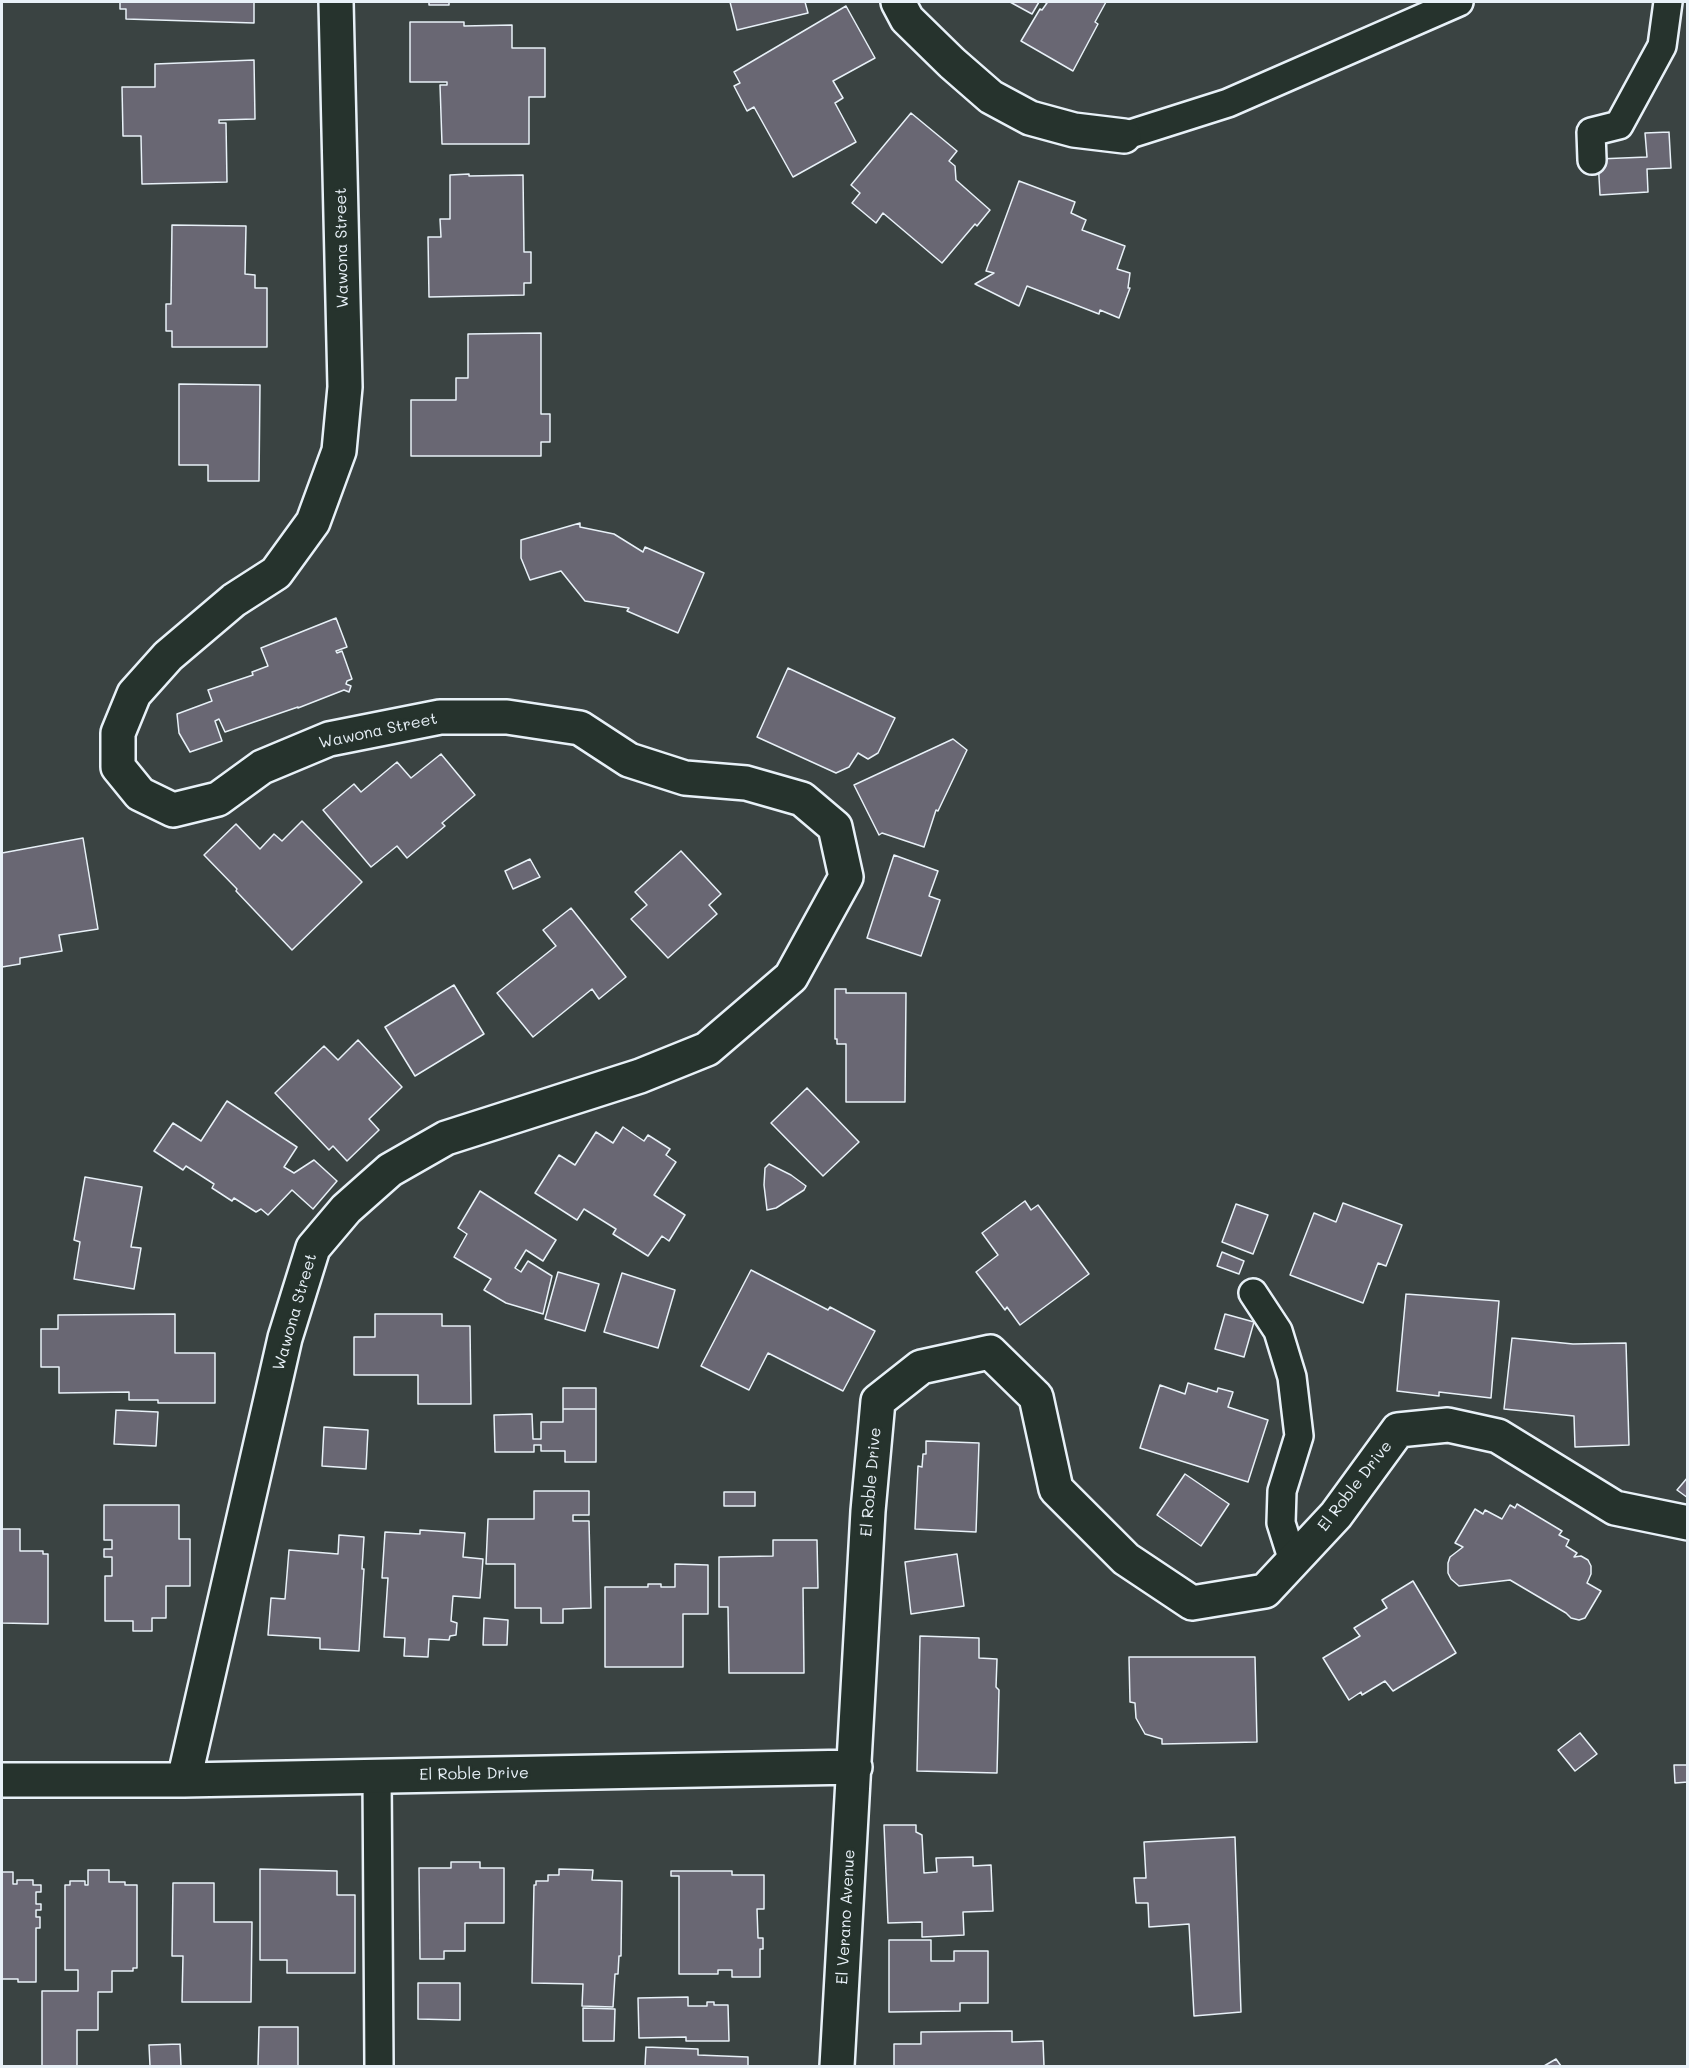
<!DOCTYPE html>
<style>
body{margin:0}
#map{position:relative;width:1689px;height:2068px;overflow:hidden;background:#3a4342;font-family:Mali,sans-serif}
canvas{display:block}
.frame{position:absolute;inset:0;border:3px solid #e8f1f8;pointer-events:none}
</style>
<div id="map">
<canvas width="1689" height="2068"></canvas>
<div class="frame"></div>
</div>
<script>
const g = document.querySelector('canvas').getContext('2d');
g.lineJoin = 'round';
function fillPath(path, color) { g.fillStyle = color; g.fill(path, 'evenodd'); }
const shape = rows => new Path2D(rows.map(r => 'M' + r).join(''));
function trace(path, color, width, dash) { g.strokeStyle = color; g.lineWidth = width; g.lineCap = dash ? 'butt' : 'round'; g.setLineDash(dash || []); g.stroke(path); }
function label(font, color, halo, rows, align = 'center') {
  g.font = font + ' Mali,sans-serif'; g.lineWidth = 6; g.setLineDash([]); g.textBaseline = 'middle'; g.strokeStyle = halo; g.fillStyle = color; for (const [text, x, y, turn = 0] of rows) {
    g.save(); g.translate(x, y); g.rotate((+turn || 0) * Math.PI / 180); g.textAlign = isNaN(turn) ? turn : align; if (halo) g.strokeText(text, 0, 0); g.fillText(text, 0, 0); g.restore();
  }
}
const building = shape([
 [120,2,254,2,254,23,126,19,126,9,120,9,120,2],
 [429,2,518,2,449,2,449,5,429,5,429,2],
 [730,2,805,2,808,13,737,30,730,2],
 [1010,2,1039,2,1032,14,1010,2],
 [1044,2,1106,2,1095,22,1098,24,1073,71,1021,41,1040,9,1042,10,1047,3,1044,2],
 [846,6,875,58,833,81,843,98,835,103,856,142,793,177,754,107,747,111,734,86,740,83,734,72,846,6],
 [410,22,464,22,464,26,512,25,512,48,545,48,545,97,529,97,529,144,442,144,440,85,447,85,447,82,410,82,410,22],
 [254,60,255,119,219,120,219,123,226,123,227,182,142,184,141,136,123,136,122,87,155,87,155,64,254,60],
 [911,113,957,151,949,161,955,166,956,180,990,210,977,226,975,224,942,263,883,213,876,223,852,203,860,193,851,185,911,113],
 [1669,132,1671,168,1647,169,1648,192,1600,195,1598,159,1647,157,1645,133,1669,132],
 [469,174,469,176,523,175,524,252,531,252,531,283,524,283,524,295,429,297,428,237,441,237,440,219,450,219,450,175,469,174],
 [1019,181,1075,202,1071,213,1086,220,1082,230,1125,246,1117,269,1130,273,1128,288,1130,288,1119,318,1100,310,1099,314,1027,286,1019,306,975,284,994,273,986,271,1019,181],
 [172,225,246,226,245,274,255,275,255,288,267,288,267,347,172,347,172,331,166,331,166,304,171,304,172,225],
 [541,333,541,414,550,414,550,442,541,442,541,456,411,456,411,400,456,400,456,378,468,378,468,334,541,333],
 [179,384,260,385,259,481,208,481,208,465,179,465,179,384],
 [580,523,580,527,614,534,643,552,645,547,704,573,678,633,627,611,629,608,585,601,561,571,530,580,521,558,521,540,580,523],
 [336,618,347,647,336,651,337,653,342,651,352,679,347,681,346,684,351,686,349,692,344,690,298,708,298,707,225,732,219,719,215,721,222,741,190,752,179,733,177,714,212,701,208,690,253,675,252,672,268,666,261,648,336,618],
 [788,668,895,718,878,753,868,759,858,753,849,767,836,773,757,737,788,668],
 [953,739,967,750,938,811,936,810,924,847,882,833,879,835,854,785,953,739],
 [441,754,475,795,442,823,445,826,407,858,397,846,371,867,323,810,354,784,361,792,397,762,411,778,441,754],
 [302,821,362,882,292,950,236,891,237,889,204,855,236,824,260,849,274,834,282,841,302,821],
 [83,838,98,929,59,935,62,951,20,958,20,964,2,967,2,853,83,838],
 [681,851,721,894,709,905,717,914,668,958,631,919,647,905,635,892,681,851],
 [894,855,938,871,929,896,940,900,921,956,867,938,894,855],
 [530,859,540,877,513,889,505,871,530,859],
 [571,908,626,977,599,999,592,989,533,1037,497,993,556,946,543,930,571,908],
 [454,985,484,1034,415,1076,385,1027,454,985],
 [835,989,846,989,846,993,906,993,905,1102,846,1102,846,1044,837,1044,837,1039,835,1039,835,989],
 [358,1040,402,1087,369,1119,379,1130,347,1161,333,1146,329,1150,275,1093,324,1046,338,1060,358,1040],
 [807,1088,859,1142,823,1176,771,1123,807,1088],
 [227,1101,297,1147,284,1167,294,1173,314,1160,337,1181,313,1209,292,1190,268,1215,261,1209,256,1212,234,1198,232,1201,212,1188,214,1184,186,1166,183,1170,154,1151,173,1123,201,1141,227,1101],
 [623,1127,644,1141,648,1135,670,1149,666,1155,676,1162,654,1195,685,1215,669,1241,662,1236,648,1256,613,1234,616,1229,584,1209,577,1220,535,1193,559,1155,575,1165,596,1132,613,1143,623,1127],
 [769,1164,791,1175,806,1186,804,1190,776,1208,767,1210,764,1185,765,1168,769,1164],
 [85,1177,142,1187,131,1247,141,1248,134,1289,74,1279,80,1242,74,1240,85,1177],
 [480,1191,556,1240,543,1261,526,1250,515,1268,521,1272,528,1261,552,1276,543,1314,506,1303,484,1290,491,1279,454,1257,467,1234,458,1228,480,1191],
 [1025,1201,1031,1210,1038,1205,1089,1274,1020,1325,1007,1307,1005,1310,976,1272,998,1255,982,1233,1025,1201],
 [1343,1203,1402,1225,1386,1266,1378,1263,1363,1303,1290,1275,1314,1213,1336,1222,1343,1203],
 [1236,1204,1268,1215,1253,1254,1222,1242,1236,1204],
 [1222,1252,1244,1261,1239,1274,1217,1266,1222,1252],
 [751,1270,828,1310,830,1307,875,1331,843,1391,768,1353,749,1390,701,1366,751,1270],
 [558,1272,599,1284,585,1331,545,1319,558,1272],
 [622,1273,675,1290,658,1348,604,1332,622,1273],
 [1406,1294,1499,1301,1491,1398,1439,1392,1439,1396,1397,1391,1406,1294],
 [175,1314,175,1353,215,1353,215,1403,158,1403,158,1400,129,1400,129,1392,59,1393,59,1367,41,1367,41,1329,58,1329,58,1315,175,1314],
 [375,1314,442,1314,442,1326,470,1326,471,1404,418,1404,418,1375,354,1375,354,1337,375,1337,375,1314],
 [1225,1314,1254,1322,1244,1357,1215,1349,1225,1314],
 [1512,1338,1573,1344,1626,1343,1629,1445,1575,1447,1574,1416,1504,1409,1512,1338],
 [1188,1383,1217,1392,1218,1388,1233,1392,1228,1407,1268,1420,1248,1482,1140,1448,1160,1385,1185,1394,1188,1383],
 [563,1388,596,1388,596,1409,563,1409,563,1388],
 [563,1409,596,1409,596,1462,565,1462,565,1451,541,1451,541,1445,534,1445,534,1452,495,1452,494,1415,532,1414,533,1439,541,1439,541,1422,563,1422,563,1409],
 [116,1410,158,1412,156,1446,114,1444,116,1410],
 [324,1427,368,1430,366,1469,322,1466,324,1427],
 [926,1441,979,1443,976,1532,915,1529,918,1466,922,1467,923,1454,926,1454,926,1441],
 [1185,1474,1229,1504,1201,1546,1157,1515,1185,1474],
 [1688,1477,1688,1498,1677,1490,1688,1477],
 [534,1491,589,1491,589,1515,573,1515,573,1521,589,1521,591,1608,563,1609,563,1623,541,1623,541,1608,515,1608,515,1564,486,1564,488,1519,534,1519,534,1491],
 [724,1492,755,1492,755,1506,724,1506,724,1492],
 [1517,1504,1562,1531,1559,1535,1569,1540,1566,1546,1577,1553,1574,1557,1581,1556,1588,1560,1591,1566,1591,1574,1587,1583,1601,1591,1585,1618,1579,1620,1571,1618,1566,1613,1510,1580,1459,1586,1451,1579,1448,1573,1448,1563,1450,1557,1463,1547,1455,1543,1475,1509,1483,1514,1485,1510,1502,1519,1510,1505,1515,1508,1517,1504],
 [104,1505,179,1505,179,1539,190,1539,190,1586,166,1586,166,1618,152,1618,152,1631,133,1631,133,1621,105,1621,105,1576,112,1576,112,1557,104,1557,104,1549,112,1549,112,1540,104,1540,104,1505],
 [2,1529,20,1529,20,1551,43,1551,43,1554,48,1554,48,1624,2,1623,2,1529],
 [420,1530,465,1533,463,1557,483,1559,480,1598,453,1596,451,1621,457,1623,456,1635,450,1636,449,1640,429,1639,428,1657,404,1656,405,1638,384,1637,388,1578,382,1578,385,1532,420,1534,420,1530],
 [339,1535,364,1537,362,1569,364,1569,359,1651,320,1649,320,1638,268,1635,271,1598,285,1599,289,1550,338,1554,339,1535],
 [773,1540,817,1540,818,1588,803,1588,804,1673,729,1673,728,1607,719,1607,719,1557,773,1556,773,1540],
 [957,1554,964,1606,911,1614,905,1562,957,1554],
 [675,1564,708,1565,708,1614,683,1614,683,1667,605,1667,605,1587,648,1587,648,1584,661,1584,661,1587,675,1587,675,1564],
 [1413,1581,1456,1653,1393,1691,1385,1681,1362,1695,1361,1692,1349,1700,1323,1658,1360,1636,1354,1628,1387,1608,1382,1600,1413,1581],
 [484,1618,508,1620,507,1645,483,1645,484,1618],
 [920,1636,979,1638,979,1658,997,1659,996,1687,999,1690,997,1773,917,1771,920,1636],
 [1129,1657,1255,1657,1257,1742,1162,1744,1162,1739,1145,1734,1136,1718,1135,1703,1130,1702,1129,1657],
 [1580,1733,1597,1754,1575,1771,1558,1750,1580,1733],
 [1674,1765,1688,1765,1688,1782,1675,1783,1674,1765],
 [884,1825,916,1825,916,1832,922,1835,924,1873,937,1872,936,1858,973,1857,973,1866,991,1865,993,1911,963,1912,964,1935,922,1937,922,1922,888,1923,884,1825],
 [1235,1837,1241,2012,1194,2016,1189,1924,1149,1927,1148,1903,1136,1903,1134,1878,1146,1878,1144,1842,1235,1837],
 [451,1862,480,1862,480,1868,504,1868,504,1923,465,1923,465,1951,444,1951,444,1959,420,1959,419,1868,451,1868,451,1862],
 [260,1869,337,1871,337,1895,355,1895,355,1973,287,1973,287,1960,260,1960,260,1869],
 [559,1869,593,1870,592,1880,622,1881,621,1956,619,1956,618,1974,615,1974,613,2007,582,2006,583,1984,532,1983,534,1885,536,1885,536,1881,548,1881,548,1875,559,1875,559,1869],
 [88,1870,109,1870,109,1882,125,1882,125,1885,137,1885,137,1968,133,1968,133,1971,112,1971,112,1992,98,1992,98,2030,77,2030,77,2066,42,2066,42,1991,78,1991,78,1970,65,1970,65,1885,70,1885,70,1881,85,1881,85,1885,88,1885,88,1870],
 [671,1871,732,1871,732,1875,764,1875,764,1909,757,1909,758,1938,763,1938,763,1949,760,1949,760,1977,732,1977,732,1970,718,1970,718,1974,679,1974,679,1876,671,1876,671,1871],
 [2,1872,13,1872,13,1884,17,1884,17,1880,33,1880,33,1885,41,1885,41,1892,36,1892,36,1904,41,1904,41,1910,36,1910,36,1917,40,1917,40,1928,36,1928,36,1982,18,1982,18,1979,2,1979,2,1872],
 [173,1883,214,1883,214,1922,252,1922,251,2002,182,2002,183,1956,172,1956,173,1883],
 [889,1940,931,1940,931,1961,954,1961,954,1951,988,1951,988,2003,960,2003,960,2011,889,2012,889,1940],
 [418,1983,460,1983,460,2020,418,2019,418,1983],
 [688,1997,688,2006,707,2006,707,2002,714,2002,714,2005,728,2005,729,2041,686,2041,686,2037,639,2038,638,1998,688,1997],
 [583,2008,615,2009,614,2041,583,2041,583,2008],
 [259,2027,298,2027,298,2066,258,2066,259,2027],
 [1012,2031,1012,2042,1043,2041,1044,2066,894,2066,894,2044,921,2044,921,2032,1012,2031],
 [180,2044,181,2066,150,2066,149,2045,180,2044],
 [646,2047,698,2049,698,2055,748,2057,748,2066,645,2066,646,2047],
 [1556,2059,1561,2066,1544,2066,1556,2059]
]);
fillPath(building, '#696773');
trace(building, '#e8f1f8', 1.5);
const service = shape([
 [1124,136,1228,103,1459,2],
 [1592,160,1591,132,1619,125,1662,46,1668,2],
 [1253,1293,1278,1331,1292,1377,1299,1436,1282,1491,1281,1523,1293,1561],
 [377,1776,379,2066]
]);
const minor = shape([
 [898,2,907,19,952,63,991,97,1030,118,1074,130,1124,136],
 [2,1780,184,1780,855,1767],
 [184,1780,285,1338,313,1248,346,1209,390,1170,446,1138,640,1076,707,1049,791,977,846,877,835,827,802,799,746,783,685,778,629,760,580,728,507,717,440,717,329,739,262,767,218,799,173,810,140,794,118,767,118,733,134,694,168,656,234,600,276,573,313,522,339,451,345,387,336,2],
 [837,2066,868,1511,878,1401,921,1367,990,1352,1036,1397,1056,1489,1126,1559,1192,1603,1265,1591,1336,1515,1398,1430,1448,1425,1498,1436,1615,1508,1688,1523]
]);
trace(service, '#e8f1f8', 32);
trace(minor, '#e8f1f8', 38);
trace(service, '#26332d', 27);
trace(minor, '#26332d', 33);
label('16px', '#e8f1f8', '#26332d', [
 ["Wawona Street",342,248,-91],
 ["Wawona Street",378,731,-12],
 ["Wawona Street",295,1312,-74],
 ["El Roble Drive",871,1482,-85],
 ["El Roble Drive",1355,1486,-52],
 ["El Roble Drive",474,1774,-1],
 ["El Verano Avenue",846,1917,-87]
]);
</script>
